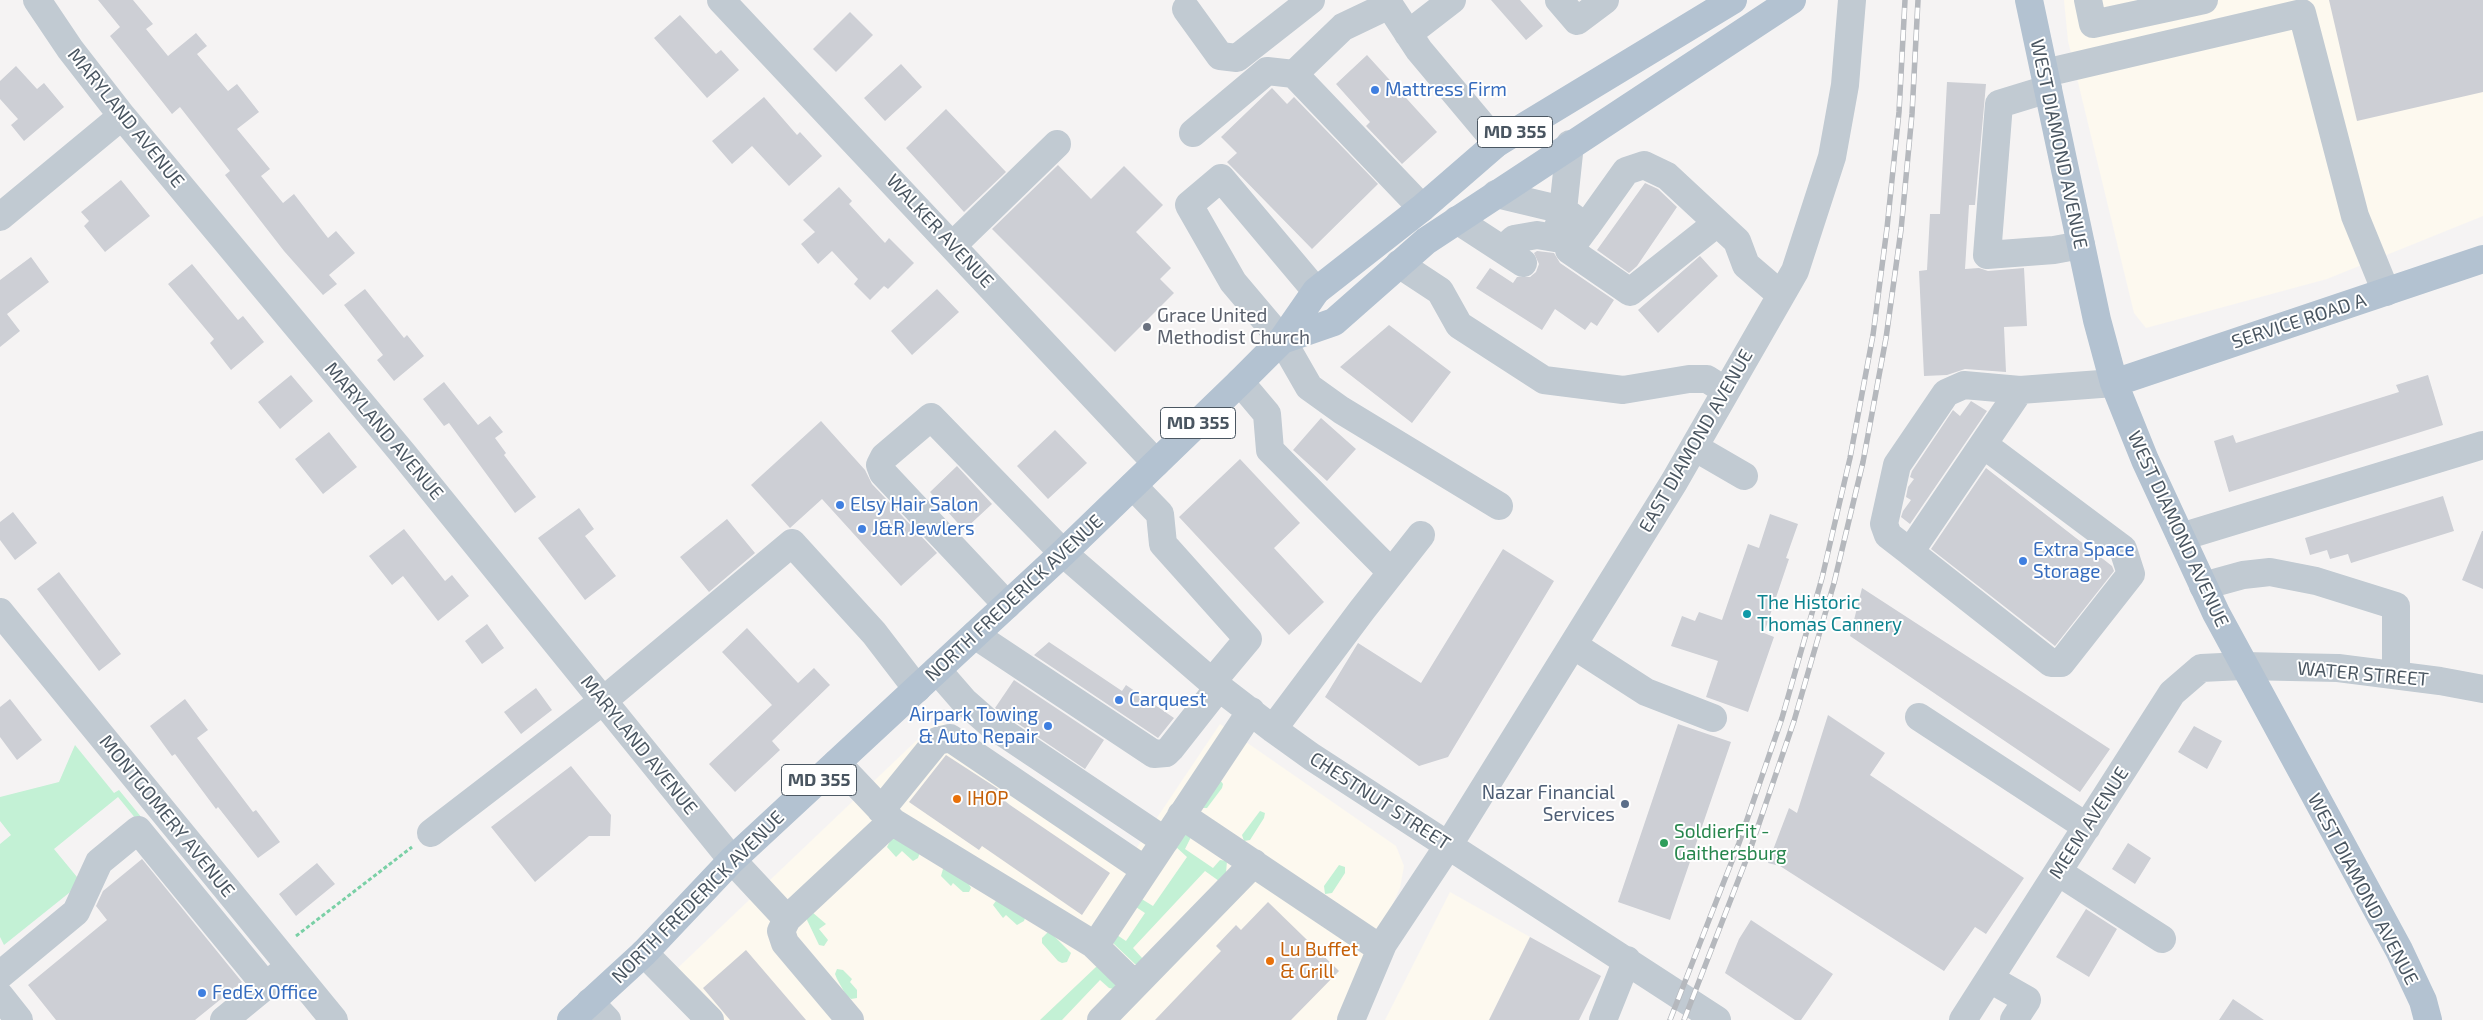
<!DOCTYPE html>
<style>
body{margin:0}
canvas{display:block;background:#f5f3f3}
</style>
<canvas width="2483" height="1020"></canvas>
<script>
const g = document.querySelector('canvas').getContext('2d');
g.lineJoin = 'round';
function fillPath(path, color) { g.fillStyle = color; g.fill(path, 'evenodd'); }
const shape = rows => new Path2D(rows.map(r => 'M' + r).join(''));
function trace(path, color, width, dash) { g.strokeStyle = color; g.lineWidth = width; g.lineCap = dash ? 'butt' : 'round'; g.setLineDash(dash || []); g.stroke(path); }
function label(font, color, halo, rows, align = 'center') {
  g.font = font + ' "Exo 2",sans-serif'; g.lineWidth = 4; g.setLineDash([]); g.textBaseline = 'middle'; g.strokeStyle = halo; g.fillStyle = color; for (const [text, x, y, turn = 0] of rows) {
    g.save(); g.translate(x, y); g.rotate((+turn || 0) * Math.PI / 180); g.textAlign = isNaN(turn) ? turn : align; if (halo) g.strokeText(text, 0, 0); g.fillText(text, 0, 0); g.restore();
  }
}
fillPath(shape([
 [2064,0,2483,0,2483,216,2327,279,2146,328,2134,313,2068,41],
 [938,720,1134,852,1220,724,1396,846,1404,866,1400,888,1340,1020,696,1020,662,983],
 [1450,892,1530,937,1489,1020,1385,1020]
]), '#fdf9ef');
fillPath(shape([
 [75,745,114,793,119,790,262,964,255,964,118,797,54,849,77,877,78,880,74,889,4,945,0,937,0,844,11,835,0,821,0,797,59,782],
 [1220,780,1223,784,1222,788,1207,808,1200,808],
 [1260,811,1265,813,1264,818,1250,840,1244,841,1242,835],
 [1182,833,1191,837,1185,849,1213,868,1220,860,1227,861,1226,873,1219,881,1205,871,1133,948,1143,959,1138,964,1135,964,1113,943,1117,935,1126,941,1145,913,1136,907,1140,898,1153,906,1187,857,1175,846],
 [892,837,920,852,918,858,913,861,902,851,896,857,887,847],
 [1339,865,1345,867,1345,873,1332,893,1325,894,1324,886],
 [943,869,947,869,968,883,971,888,969,892,963,892,953,883,951,886,941,876],
 [998,898,1025,918,1024,921,1017,925,1006,915,1003,918,993,905],
 [812,912,826,924,819,929,828,940,824,946,819,945,807,920,807,916],
 [1049,931,1071,953,1067,962,1062,963,1058,961,1042,943,1042,938],
 [1096,967,1098,967,1117,981,1114,989,1109,988,1100,980,1062,1020,1040,1020],
 [837,969,843,970,852,979,850,982,857,990,857,998,851,999,846,995,837,979,835,974]
]), '#c3f1d5');
fillPath(shape([
 [98,0,133,0,153,24,146,29,168,56,196,33,207,46,197,54,228,91,237,84,259,112,237,129,270,169,261,176,283,203,294,194,328,238,336,231,355,253,329,275,337,284,323,295,284,251,225,175,230,171,180,107,172,114,110,36,120,27],
 [1491,0,1520,0,1543,26,1526,40],
 [2329,0,2483,0,2483,92,2357,121],
 [850,12,873,35,836,72,813,49],
 [680,15,716,54,721,50,739,70,707,98,654,38],
 [1367,55,1437,132,1402,164,1366,126,1370,122,1336,84],
 [901,64,922,87,885,121,864,98],
 [16,66,37,89,44,83,64,107,24,141,11,125,18,119,0,99,0,81],
 [1947,82,1986,84,1975,205,1969,205,1965,269,1979,268,1988,271,2024,268,2027,326,2004,327,2006,372,1965,369,1947,375,1924,376,1919,271,1927,270,1930,214,1940,214],
 [1272,88,1287,104,1294,97,1378,184,1312,249,1227,162,1237,153,1221,137],
 [764,97,797,135,800,132,822,156,789,186,752,146,732,164,712,141],
 [946,109,1006,172,964,212,906,148],
 [1058,165,1091,199,1124,166,1163,205,1136,232,1171,268,1160,279,1174,293,1115,352,992,229],
 [121,180,150,216,105,252,84,226,89,221,81,212],
 [1645,183,1658,189,1677,207,1637,266,1629,273,1597,250],
 [839,187,852,201,849,204,885,243,889,238,914,263,888,289,884,286,870,300,854,284,858,279,832,251,818,264,801,244,815,232,803,220],
 [1537,251,1554,253,1560,263,1614,300,1597,326,1591,322,1585,330,1555,309,1542,330,1476,288,1490,268,1513,283,1517,277,1530,277,1536,272,1539,264,1534,253],
 [1700,256,1718,276,1658,333,1638,310],
 [31,257,49,282,7,314,20,331,0,347,0,280],
 [192,264,238,320,243,316,264,342,231,370,210,343,214,339,168,284],
 [365,289,404,338,407,335,424,356,394,381,377,360,383,355,344,305],
 [937,289,959,312,912,355,891,331],
 [1389,325,1451,372,1412,423,1340,367],
 [291,375,313,401,280,429,258,402],
 [2428,375,2443,425,2229,492,2214,441,2233,435,2236,443,2399,392,2396,385],
 [444,382,478,425,490,416,503,432,495,438,506,453,504,455,536,497,515,513,449,423,444,426,423,399],
 [1971,401,1987,411,1910,524,1901,517,1903,511,1911,500,1906,497,1908,487,1914,479,1910,477,1912,471,1953,410,1960,416],
 [1321,418,1356,449,1327,481,1293,450],
 [821,421,865,470,872,484,937,553,901,586,822,499,790,528,751,485],
 [1055,430,1087,463,1048,499,1017,466],
 [329,432,357,467,323,494,295,459],
 [1240,459,1300,523,1274,548,1324,602,1289,635,1179,517],
 [957,466,992,504,964,530,930,492],
 [1986,468,2112,566,2114,571,2055,646,1931,549],
 [2443,496,2454,531,2351,563,2348,554,2330,559,2327,550,2310,555,2305,538],
 [579,508,594,529,585,536,616,576,585,600,538,538],
 [13,512,37,543,15,560,0,540,0,522],
 [1770,514,1798,524,1786,558,1789,559,1764,633,1774,637,1748,712,1706,697,1718,661,1671,646,1682,616,1695,621,1699,612,1722,620,1748,544,1759,548],
 [727,519,755,553,709,592,680,557],
 [404,529,445,581,452,575,469,596,438,621,403,576,392,585,369,556],
 [2482,531,2483,531,2483,589,2462,580],
 [1503,549,1554,581,1448,757,1419,766,1325,697,1358,643,1421,683],
 [59,572,121,654,99,671,37,589],
 [1862,588,2110,749,2080,792,1850,636],
 [487,624,504,648,482,664,465,641],
 [747,628,798,683,814,668,830,685,772,741,780,750,735,792,709,764,772,705,722,652],
 [1049,642,1122,691,1126,685,1174,718,1158,738,1034,655],
 [1014,680,1104,740,1085,769,995,708],
 [536,688,552,710,521,734,504,712],
 [10,699,42,740,17,760,0,737,0,707],
 [185,699,208,730,197,738,253,812,256,810,280,842,258,858,218,807,216,809,175,754,172,756,150,726],
 [1828,715,1885,753,1870,775,2024,878,1986,934,1975,927,1944,971,1780,866,1768,863,1789,808,1797,813],
 [1678,724,1731,742,1670,920,1618,902],
 [2194,726,2222,741,2207,769,2178,752],
 [946,755,1003,792,1000,797,1010,805,1110,873,1082,915,982,846,979,850,909,802],
 [571,766,611,815,610,836,589,836,535,882,491,827],
 [2128,843,2151,858,2135,884,2112,869],
 [142,859,242,982,195,1020,56,1020,28,985,107,920,96,906,103,891],
 [317,863,335,884,296,916,279,894],
 [1268,902,1339,971,1291,1020,1155,1020,1221,951,1216,946,1236,925,1241,930],
 [2086,909,2117,929,2089,977,2056,957],
 [1751,920,1833,974,1801,1020,1795,1020,1725,973,1739,939],
 [1530,937,1601,976,1579,1020,1489,1020],
 [746,950,806,1020,730,1020,719,1007,703,988],
 [2233,999,2264,1020,2219,1020]
]), '#cdcfd5');
trace(shape([
 [296,936,412,847]
]), '#7ad0a6', 3, [4, 2.5]);
trace(shape([
 [37,0,70,49,122,116,405,456,732,860,787,919],
 [721,0,1156,463],
 [1386,0,1419,50,1497,143],
 [1559,0,1577,21,1605,0],
 [2088,0,2093,24,2204,0],
 [1389,5,1343,27,1294,74,1422,208],
 [1186,9,1220,56,1237,58,1311,0],
 [1408,34,1452,0],
 [2045,73,2302,13,2355,216,2386,292],
 [2048,89,1999,104,1987,255,2054,250,2081,245],
 [1193,133,1267,71,1294,74],
 [1496,194,1563,210,1586,227,1626,171,1644,165,1667,176,1737,241,1746,265,1781,295],
 [0,217,122,116],
 [1457,220,1523,263],
 [1586,227,1569,250,1630,292,1717,223],
 [953,245,1057,144],
 [1503,249,1514,239,1537,235,1555,238,1563,210,1570,144],
 [1399,264,1440,291,1459,325,1544,380,1623,390,1689,379,1707,379,1726,391],
 [1316,291,1221,178,1189,205,1233,282,1282,340,1309,387,1341,410,1499,506],
 [1240,382,1267,414,1270,450,1391,572],
 [1984,445,2123,549,2131,574,2061,663,2051,663,1910,552,2020,390,2114,383],
 [1694,447,1744,476],
 [1133,486,1160,514,1163,544,1248,639,1212,682],
 [2181,537,2483,445],
 [1910,552,1888,535,1884,524,1897,465,1946,393,1964,385,2020,390],
 [2203,586,2243,575,2270,572,2316,581,2396,606,2396,675],
 [1007,605,883,473,880,465,884,457,931,417,1063,553,1212,682,1273,729,1312,757,1717,1020],
 [0,612,334,1020],
 [975,635,1154,754,1166,753,1171,748,1219,687],
 [1573,645,1646,692,1713,718],
 [937,670,964,701,989,723,1165,841],
 [1919,717,2087,827],
 [1273,729,1362,610,1421,535],
 [837,763,893,822,1093,944,1135,985],
 [881,810,937,741,950,738,1145,870],
 [1181,815,1381,949],
 [431,833,604,700,792,543,874,633,917,689],
 [2058,872,2162,939],
 [1095,946,1251,711],
 [644,953,710,1020],
 [0,975,76,912,99,862,138,830,266,986],
 [1990,979,2027,1000,2014,1020],
 [0,996,19,1020],
 [590,1002,607,1020],
 [224,1020,279,975],
 [850,1020,785,943,781,931,787,919,892,821],
 [1101,1020,1254,863],
 [1351,1020,1383,944,1448,846,1674,482,1795,271,1832,157,1845,85,1852,0],
 [1603,1020,1627,960],
 [1963,1020,2172,693,2201,668,2243,666,2338,668,2440,681,2483,689]
]), '#c1cad2', 28);
trace(shape([
 [2029,0,2097,320,2114,383,2145,460,2216,613,2399,950,2423,1001,2428,1020],
 [1282,340,1334,322,1426,241,1792,0],
 [2114,383,2483,259],
 [571,1020,644,953,732,860,1063,553,1240,382,1282,340,1316,291,1422,208,1497,143,1733,0]
]), '#b3c2d1', 28);
const rail = shape([
 [1670,1020,1739,843,1782,718,1822,578,1850,458,1873,335,1887,228,1899,112,1905,0],
 [1684,1020,1750,850,1794,721,1834,583,1863,462,1886,338,1901,230,1912,114,1918,0]
]);
trace(rail, '#b5b8bd', 5.5);
trace(rail, '#fff', 4, [11]);
for (const [x, y, r, color] of [
 [1375,90,5,"#3f7fe0"],
 [1147,327,5,"#6b7280"],
 [840,505,5,"#3f7fe0"],
 [862,529,5,"#3f7fe0"],
 [2023,561,5,"#3f7fe0"],
 [1747,614,5,"#0f9aa8"],
 [1119,700,5,"#3f7fe0"],
 [1048,726,5,"#3f7fe0"],
 [957,799,5,"#e8710a"],
 [1625,804,5,"#5c6f8a"],
 [1664,843,5,"#2e9e5b"],
 [1270,961,5,"#e8710a"],
 [202,993,5,"#3f7fe0"]
]) { const dot = new Path2D(); dot.arc(x, y, r, 0, 2 * Math.PI); g.fillStyle = color; g.fill(dot); trace(dot, '#fff', 2); }
for (const [x, y, w] of [
 [1515,132,75],
 [1198,423,75],
 [819,780,75]
]) { const box = new Path2D(); box.roundRect(x - w / 2, y - 15.5, w, 31, 4); g.fillStyle = '#fff'; g.fill(box); trace(box, '#4a5661', 1); }
label('bold 18px', '#4a5661', null, [
 ["MD 355",1515,132],
 ["MD 355",1198,423],
 ["MD 355",819,780]
]);
label('19px', '#366cbe', '#fff', [
 ["Mattress Firm",1385,90],
 ["Elsy Hair Salon",850,505],
 ["J&R Jewlers",872,529],
 ["Extra Space",2033,550],
 ["Storage",2033,572],
 ["Carquest",1129,700],
 ["Airpark Towing",1038,715,"right"],
 ["& Auto Repair",1038,737,"right"],
 ["FedEx Office",212,993]
], 'left');
label('19px', '#4a5661', '#fff', [
 ["MARYLAND AVENUE",126,118,51],
 ["WEST DIAMOND AVENUE",2059,144,78],
 ["WALKER AVENUE",940,231,47],
 ["SERVICE ROAD A",2299,321,-18],
 ["MARYLAND AVENUE",384,431,50],
 ["EAST DIAMOND AVENUE",1696,441,-60],
 ["WEST DIAMOND AVENUE",2178,529,65],
 ["NORTH FREDERICK AVENUE",1014,598,-43],
 ["WATER STREET",2363,674,5],
 ["MARYLAND AVENUE",639,745,51],
 ["CHESTNUT STREET",1380,801,33],
 ["MONTGOMERY AVENUE",167,816,51],
 ["MEEM AVENUE",2089,823,-57],
 ["WEST DIAMOND AVENUE",2363,889,62],
 ["NORTH FREDERICK AVENUE",698,897,-45]
]);
label('19px', '#5b616d', '#fff', [
 ["Grace United",1157,316],
 ["Methodist Church",1157,338]
], 'left');
label('19px', '#0d838f', '#fff', [
 ["The Historic",1757,603],
 ["Thomas Cannery",1757,625]
], 'left');
label('19px', '#4e5e75', '#fff', [
 ["Nazar Financial",1615,793],
 ["Services",1615,815]
], 'right');
label('19px', '#c56008', '#fff', [
 ["IHOP",967,799],
 ["Lu Buffet",1280,950],
 ["& Grill",1280,972]
], 'left');
label('19px', '#27864d', '#fff', [
 ["SoldierFit -",1674,832],
 ["Gaithersburg",1674,854]
], 'left');
</script>
